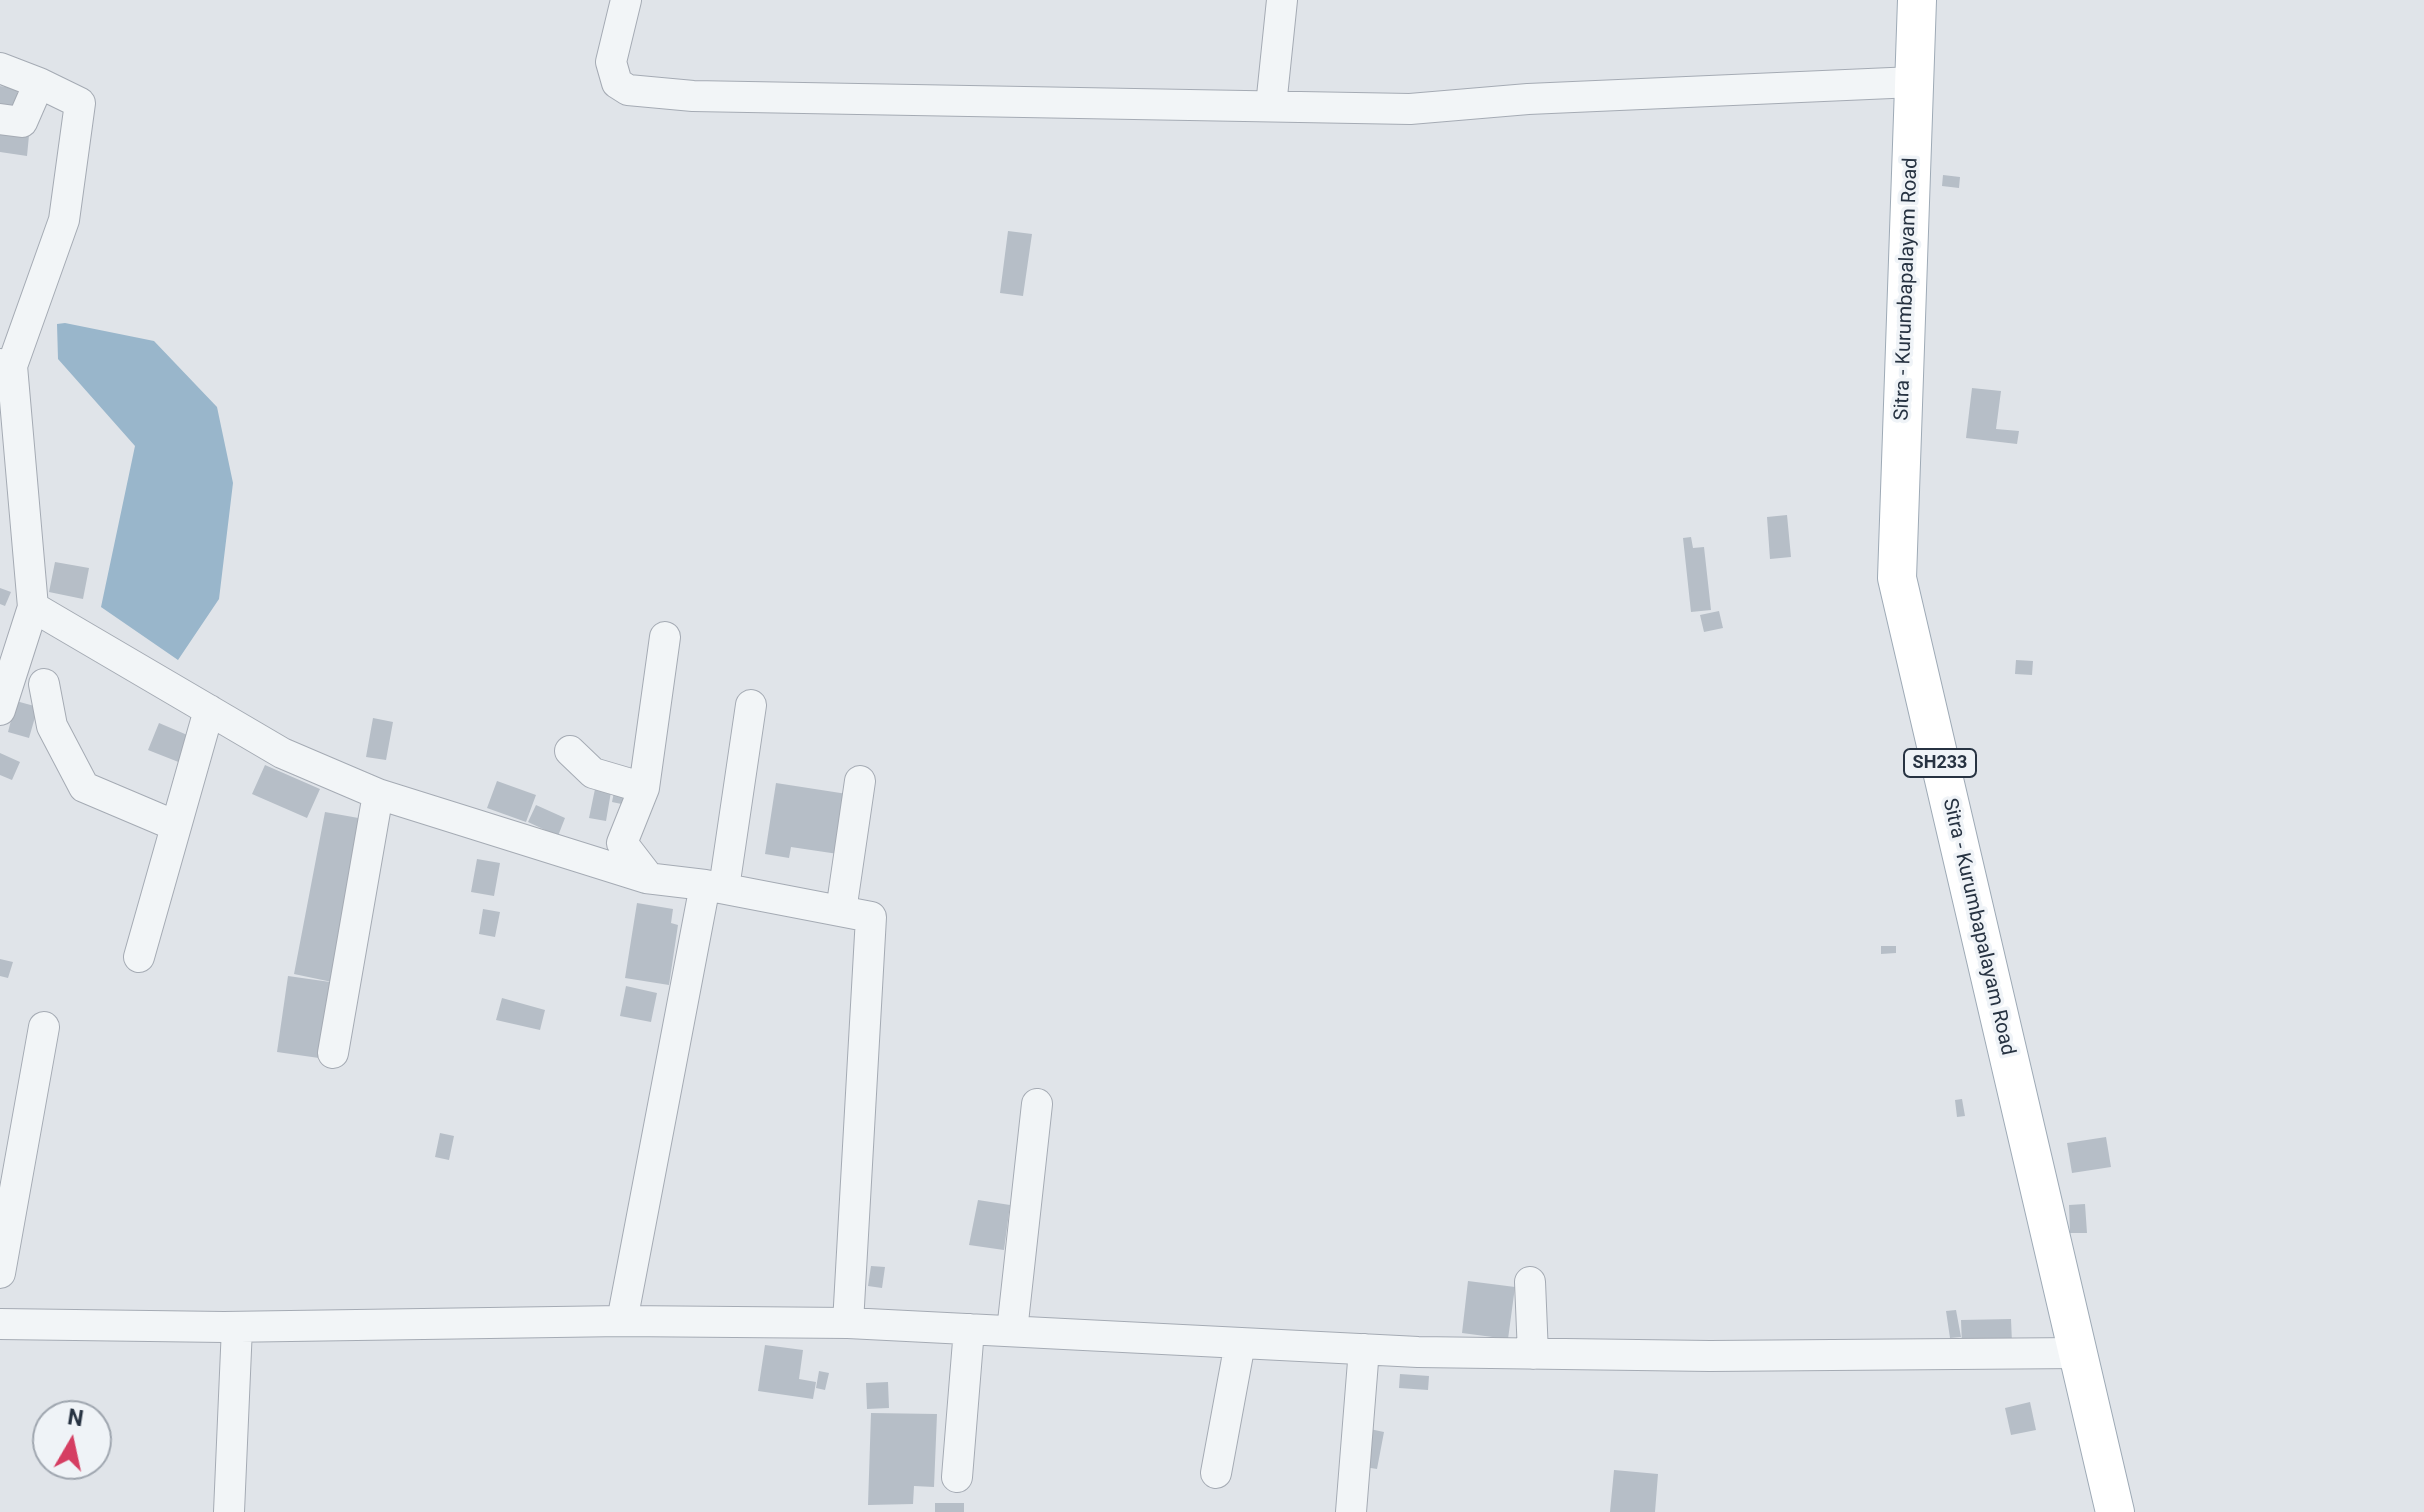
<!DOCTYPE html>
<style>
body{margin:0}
#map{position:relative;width:2424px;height:1512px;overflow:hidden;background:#e0e4e9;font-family:Roboto,sans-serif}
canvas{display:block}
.north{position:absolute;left:32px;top:1400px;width:80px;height:80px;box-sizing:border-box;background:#eff3f7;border:2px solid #9fa6af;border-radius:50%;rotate:9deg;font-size:22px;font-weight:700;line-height:32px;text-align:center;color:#273342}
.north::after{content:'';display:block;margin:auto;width:28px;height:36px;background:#d53e62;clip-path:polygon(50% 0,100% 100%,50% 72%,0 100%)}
</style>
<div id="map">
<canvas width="2424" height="1512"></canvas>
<div class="north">N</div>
</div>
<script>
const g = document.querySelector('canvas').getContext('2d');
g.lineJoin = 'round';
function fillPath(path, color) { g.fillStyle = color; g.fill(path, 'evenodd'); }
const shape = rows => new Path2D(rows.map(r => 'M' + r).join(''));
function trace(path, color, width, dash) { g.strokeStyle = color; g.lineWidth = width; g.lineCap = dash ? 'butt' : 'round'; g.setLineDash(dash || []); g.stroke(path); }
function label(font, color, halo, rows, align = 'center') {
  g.font = font + ' Roboto,sans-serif'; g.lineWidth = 7; g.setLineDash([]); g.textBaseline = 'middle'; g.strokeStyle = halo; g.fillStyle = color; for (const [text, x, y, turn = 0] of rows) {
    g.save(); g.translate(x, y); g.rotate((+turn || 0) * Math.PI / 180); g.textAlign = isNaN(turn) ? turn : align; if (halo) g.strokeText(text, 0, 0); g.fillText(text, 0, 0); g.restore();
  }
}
fillPath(shape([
 [65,323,154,341,217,407,233,483,219,599,178,660,101,607,135,446,58,359,57,324]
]), '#99b6cb');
fillPath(shape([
 [0,86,18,89,14,119,0,117],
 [0,121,30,125,27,156,0,152],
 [1943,175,1960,177,1959,188,1942,186],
 [1008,231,1032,234,1023,296,1000,293],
 [1972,388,2001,391,1996,429,2019,431,2017,444,1966,438],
 [1787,515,1791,557,1770,559,1767,517],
 [1691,537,1693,548,1704,547,1711,610,1691,612,1683,538],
 [55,562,89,568,83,599,49,592],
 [0,588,11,592,5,606,0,604],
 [1719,611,1723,628,1704,632,1700,615],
 [2016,660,2033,661,2032,675,2015,674],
 [16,701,38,707,29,738,8,732],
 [373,718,393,722,386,760,366,757],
 [159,723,192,737,181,763,148,750],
 [0,753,20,762,12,780,0,775],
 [265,765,320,789,307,818,252,794],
 [497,781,536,795,526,822,487,808],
 [776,783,847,794,838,854,791,847,789,858,765,854],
 [595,789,611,792,606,821,589,818],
 [614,792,633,796,631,806,612,802],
 [536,805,565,818,558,836,528,822],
 [325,812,364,819,332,982,294,974],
 [477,859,500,863,494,896,471,892],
 [637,903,673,909,671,923,678,925,669,985,625,978],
 [483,909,500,912,495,937,479,934],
 [1881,946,1896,946,1896,953,1881,954],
 [0,959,13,962,8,978,0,976],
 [288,976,330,982,319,1058,277,1052],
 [626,986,657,993,651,1022,620,1016],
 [502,998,545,1010,540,1030,496,1020],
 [1962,1099,1965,1116,1957,1117,1955,1100],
 [440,1133,454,1136,449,1160,435,1157],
 [2106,1137,2111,1167,2072,1173,2067,1143],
 [978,1200,1010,1205,1004,1250,969,1245],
 [2085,1204,2087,1233,2070,1233,2069,1205],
 [871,1266,885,1267,882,1288,868,1286],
 [1468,1281,1515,1287,1508,1339,1462,1333],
 [1956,1310,1961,1337,1950,1338,1946,1311],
 [2011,1319,2012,1343,1962,1345,1961,1320],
 [765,1345,803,1350,799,1379,816,1382,813,1399,758,1391],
 [819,1371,829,1373,825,1390,816,1388],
 [1400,1374,1429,1376,1428,1390,1399,1388],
 [888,1382,889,1408,867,1409,866,1383],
 [2030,1402,2036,1430,2011,1435,2005,1408],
 [871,1413,937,1414,934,1487,914,1486,913,1504,868,1505],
 [1365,1428,1384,1432,1377,1469,1358,1466],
 [1614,1470,1658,1474,1655,1512,1610,1512],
 [935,1503,964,1503,964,1512,935,1512]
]), '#b6bec7');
const minor = shape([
 [626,0,611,62,617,83,628,90,693,96,1410,109,1528,99,1914,82],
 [0,68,39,83,80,103,64,220,12,366],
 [1271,106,1282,0],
 [0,119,22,122,39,83],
 [0,364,12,366,33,607,282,753,378,794,646,878,705,885,871,917,848,1323,1418,1352,1710,1356,2078,1353],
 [44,684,52,726,84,787,176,826],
 [0,710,33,607],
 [570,751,593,773,644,788],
 [649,878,622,843,644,788,665,637],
 [724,888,751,705],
 [841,911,860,781],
 [139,957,209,710],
 [333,1053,378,794],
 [0,1273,44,1027],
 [1530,1282,1533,1354],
 [622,1321,705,885],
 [0,1324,224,1327,622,1321,848,1323],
 [1012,1331,1037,1104],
 [1216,1473,1240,1343],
 [957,1477,969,1329],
 [229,1512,237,1327],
 [1351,1512,1364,1349]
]);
const major = shape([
 [1917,0,1897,578,2115,1512]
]);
trace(minor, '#a5abb4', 32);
trace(major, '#9eaab6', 40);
trace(minor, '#f2f5f7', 30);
trace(major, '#fff', 38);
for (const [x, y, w] of [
 [1940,763,72]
]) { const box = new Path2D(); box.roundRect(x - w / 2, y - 14, w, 28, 6); g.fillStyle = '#eff3f7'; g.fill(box); trace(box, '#273342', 2); }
label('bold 18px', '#273342', null, [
 ["SH233",1940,763]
]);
label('20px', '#273342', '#eff3f7', [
 ["Sitra - Kurumbapalayam Road",1907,289,-88],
 ["Sitra - Kurumbapalayam Road",1978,927,77]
]);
</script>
